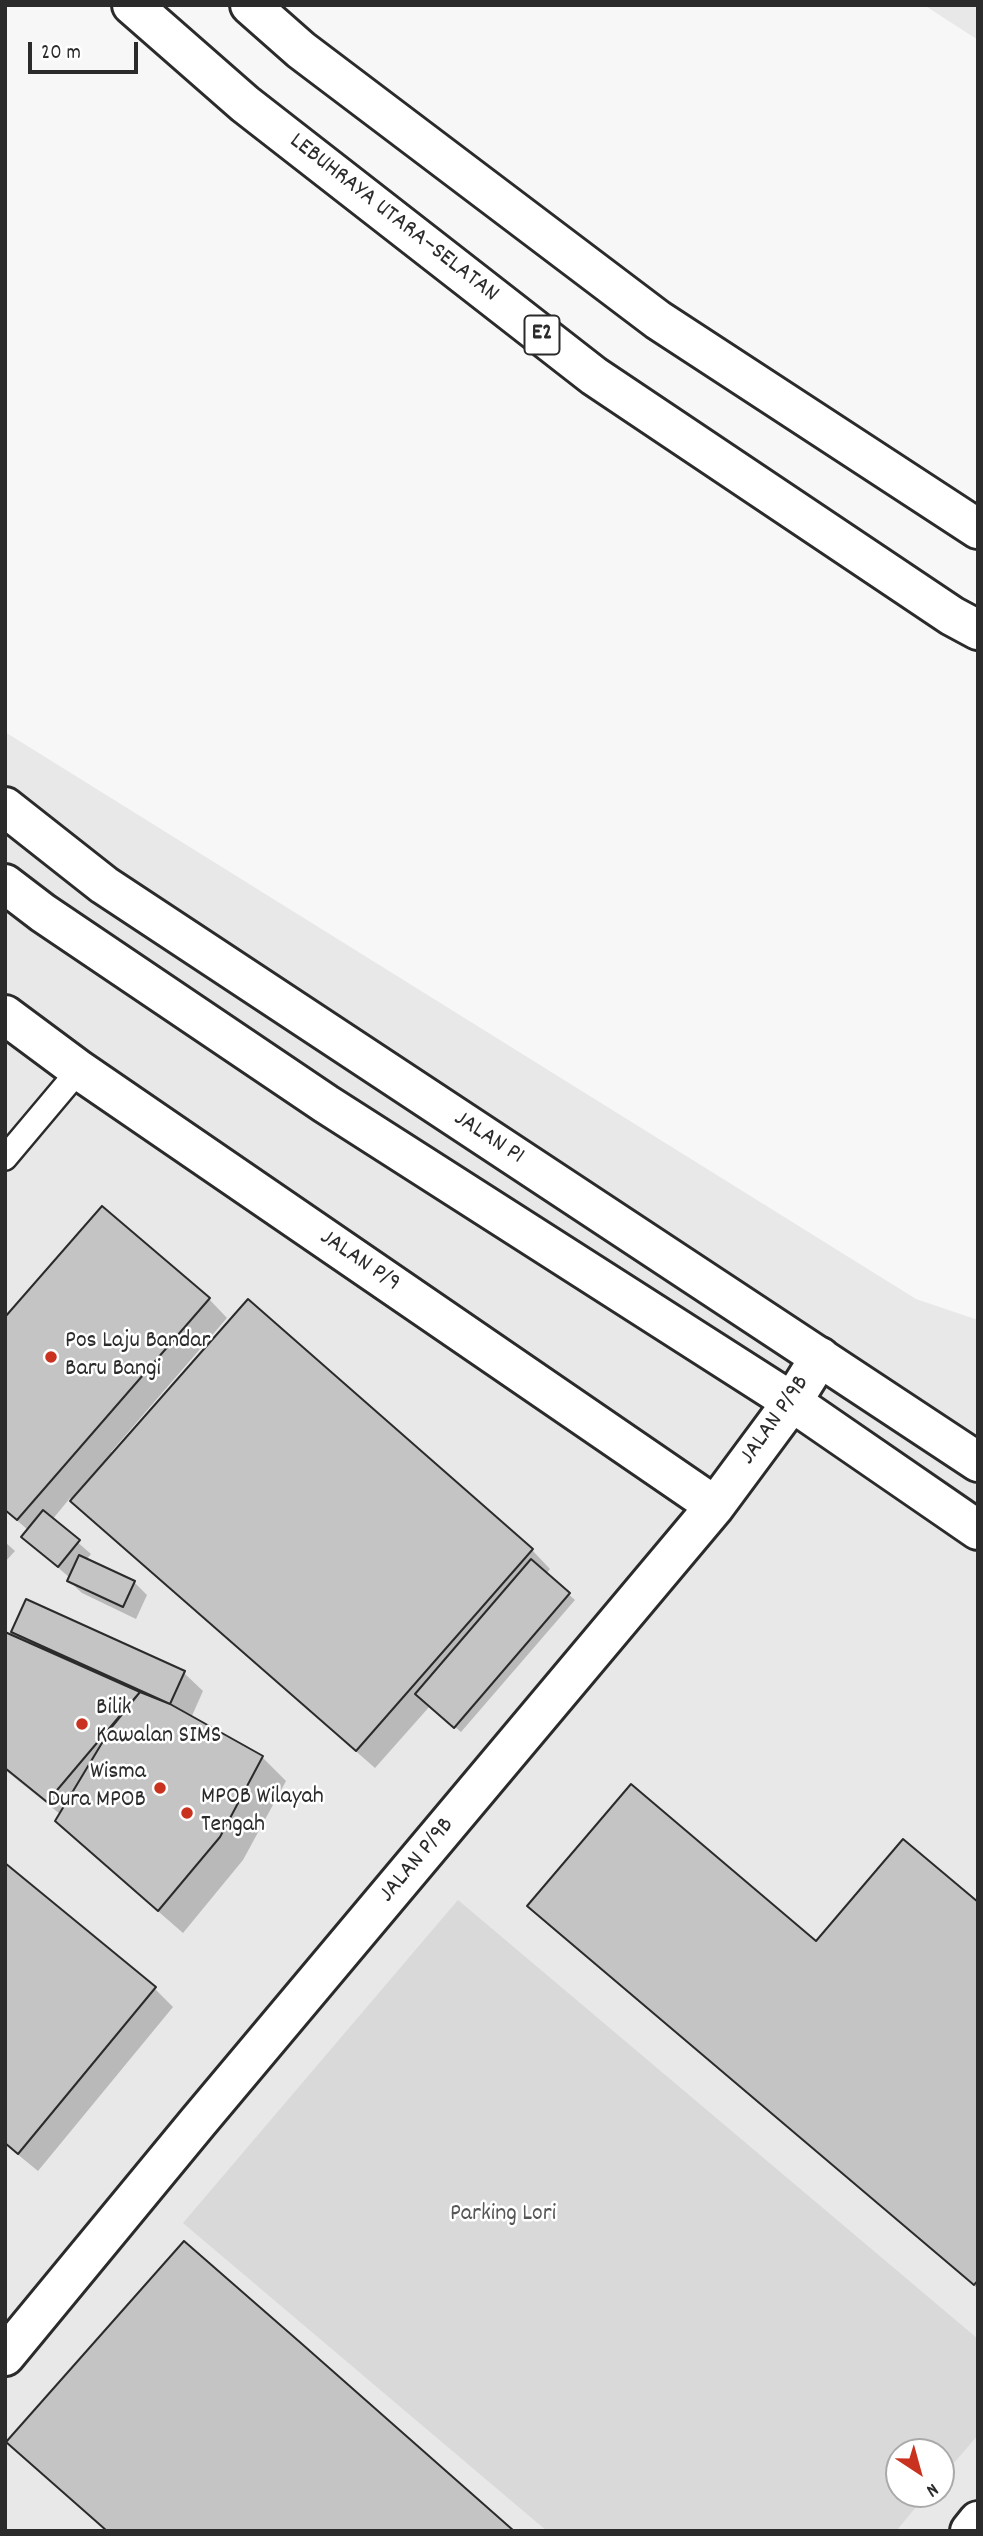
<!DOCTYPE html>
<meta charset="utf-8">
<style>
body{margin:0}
#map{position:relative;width:983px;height:2536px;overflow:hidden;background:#f7f7f7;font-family:Dekko,sans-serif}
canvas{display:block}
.frame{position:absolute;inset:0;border:7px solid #2b2b2b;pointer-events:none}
.north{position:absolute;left:885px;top:2438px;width:70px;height:70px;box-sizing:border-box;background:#fff;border:2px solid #aaa;border-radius:50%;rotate:144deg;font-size:19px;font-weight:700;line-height:28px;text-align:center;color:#2b2b2b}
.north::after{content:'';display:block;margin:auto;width:24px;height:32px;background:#c8321e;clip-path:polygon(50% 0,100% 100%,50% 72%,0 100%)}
.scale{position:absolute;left:28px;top:42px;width:110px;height:32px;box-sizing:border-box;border:4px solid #2b2b2b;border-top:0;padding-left:9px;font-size:21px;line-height:24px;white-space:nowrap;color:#2b2b2b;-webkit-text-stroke:5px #fff;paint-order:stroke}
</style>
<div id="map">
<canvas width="983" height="2536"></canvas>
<div class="frame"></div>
<div class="north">N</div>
<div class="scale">20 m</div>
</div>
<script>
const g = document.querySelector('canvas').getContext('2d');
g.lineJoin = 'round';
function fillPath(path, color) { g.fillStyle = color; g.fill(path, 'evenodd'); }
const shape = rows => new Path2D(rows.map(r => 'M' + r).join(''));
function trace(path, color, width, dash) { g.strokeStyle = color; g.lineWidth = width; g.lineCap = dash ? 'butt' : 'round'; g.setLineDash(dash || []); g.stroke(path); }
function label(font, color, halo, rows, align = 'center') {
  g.font = font + ' Dekko,sans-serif'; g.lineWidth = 5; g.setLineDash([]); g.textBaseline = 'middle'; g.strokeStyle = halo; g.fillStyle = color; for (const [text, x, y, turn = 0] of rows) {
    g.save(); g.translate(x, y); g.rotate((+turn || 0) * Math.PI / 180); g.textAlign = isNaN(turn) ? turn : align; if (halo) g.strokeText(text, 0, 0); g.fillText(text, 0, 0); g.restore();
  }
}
fillPath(shape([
 [924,5,978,5,978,40],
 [5,732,916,1299,978,1320,978,2531,5,2531],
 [899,2452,941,2452,941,2494,899,2494]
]), '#e8e8e8');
fillPath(shape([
 [458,1900,978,2339,978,2435,941,2478,941,2452,899,2452,899,2494,927,2494,896,2531,547,2531,183,2223]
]), '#d9d9d9');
fillPath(shape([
 [209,1299,227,1318,111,1452,113,1455,532,1550,550,1569,546,1574,575,1600,461,1732,430,1706,375,1768,91,1519,70,1498,52,1520,91,1554,86,1560,134,1582,147,1595,136,1619,82,1593,69,1581,70,1578,23,1537,28,1530,5,1510,5,1320],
 [5,1542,15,1551,5,1562],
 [13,1631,184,1673,203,1691,191,1718,262,1757,286,1781,243,1860,183,1933,81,1844,57,1820,60,1814,5,1770,5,1634,23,1642],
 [5,1865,155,1989,173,2007,38,2171,5,2144],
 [978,1904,978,2289,548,1925,530,1906,816,1944]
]), '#0003');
const building = shape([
 [102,1206,210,1298,17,1520,5,1510,5,1317,102,1206],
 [248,1299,533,1549,356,1751,70,1501,248,1299],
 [43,1510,80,1540,58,1567,21,1537,43,1510],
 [79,1555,135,1581,123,1607,67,1581,79,1555],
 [531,1559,570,1593,454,1728,415,1694,531,1559],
 [26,1599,185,1671,170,1704,11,1632,26,1599],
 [5,1632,140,1692,47,1802,5,1768,5,1632],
 [140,1692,170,1704,263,1756,220,1837,158,1911,55,1821,111,1728,140,1692],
 [631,1784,816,1941,903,1839,978,1902,978,2280,974,2285,527,1906,631,1784],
 [5,1863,156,1987,18,2154,5,2143,5,1863],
 [184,2241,302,2344,514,2531,107,2531,6,2442,184,2241]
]);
fillPath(building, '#c4c4c4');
trace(building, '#2b2b2b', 2);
const lane = shape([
 [5,1158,79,1070]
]);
const street = shape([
 [5,1015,79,1070,715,1506],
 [5,2356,198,2122,715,1506,792,1402,820,1357]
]);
const secondary = shape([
 [5,807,104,885,978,1462],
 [5,884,43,913,326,1104,792,1402,978,1530],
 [970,2531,978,2521]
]);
const highway = shape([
 [132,5,245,104,594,376,952,616,978,630],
 [250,5,301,50,658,320,978,529]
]);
trace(lane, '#2b2b2b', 28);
trace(street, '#2b2b2b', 44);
trace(secondary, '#2b2b2b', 44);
trace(highway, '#2b2b2b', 44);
trace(lane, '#fff', 23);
trace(street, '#fff', 38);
trace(secondary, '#fff', 38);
trace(highway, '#fff', 38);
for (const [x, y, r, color] of [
 [51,1357,7,"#c8321e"],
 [82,1724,7,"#c8321e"],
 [160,1788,7,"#c8321e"],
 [187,1813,7,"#c8321e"]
]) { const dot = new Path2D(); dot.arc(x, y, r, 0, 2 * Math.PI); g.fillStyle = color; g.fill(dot); trace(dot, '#fff', 2.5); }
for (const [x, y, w] of [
 [542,335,35]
]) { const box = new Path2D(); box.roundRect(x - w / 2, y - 19.5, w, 39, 5); g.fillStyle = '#fff'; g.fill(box); trace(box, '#2b2b2b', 2); }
label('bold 23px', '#2b2b2b', null, [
 ["E2",542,335]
]);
label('24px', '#2b2b2b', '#fff', [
 ["LEBUHRAYA UTARA–SELATAN",393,219,38],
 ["JALAN P1",488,1139,33],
 ["JALAN P/9",359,1262,34],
 ["JALAN P/9B",776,1421,-55],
 ["JALAN P/9B",418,1861,-50]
]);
label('24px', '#2b2b2b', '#fff', [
 ["Pos Laju Bandar",65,1343],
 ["Baru Bangi",65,1371],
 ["Bilik",96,1710],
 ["Kawalan SIMS",96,1738],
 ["Wisma",146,1774,"right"],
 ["Dura MPOB",146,1802,"right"],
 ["MPOB Wilayah",201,1799],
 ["Tengah",201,1827]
], 'left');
label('24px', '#565656', '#fff', [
 ["Parking Lori",503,2216]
]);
</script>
